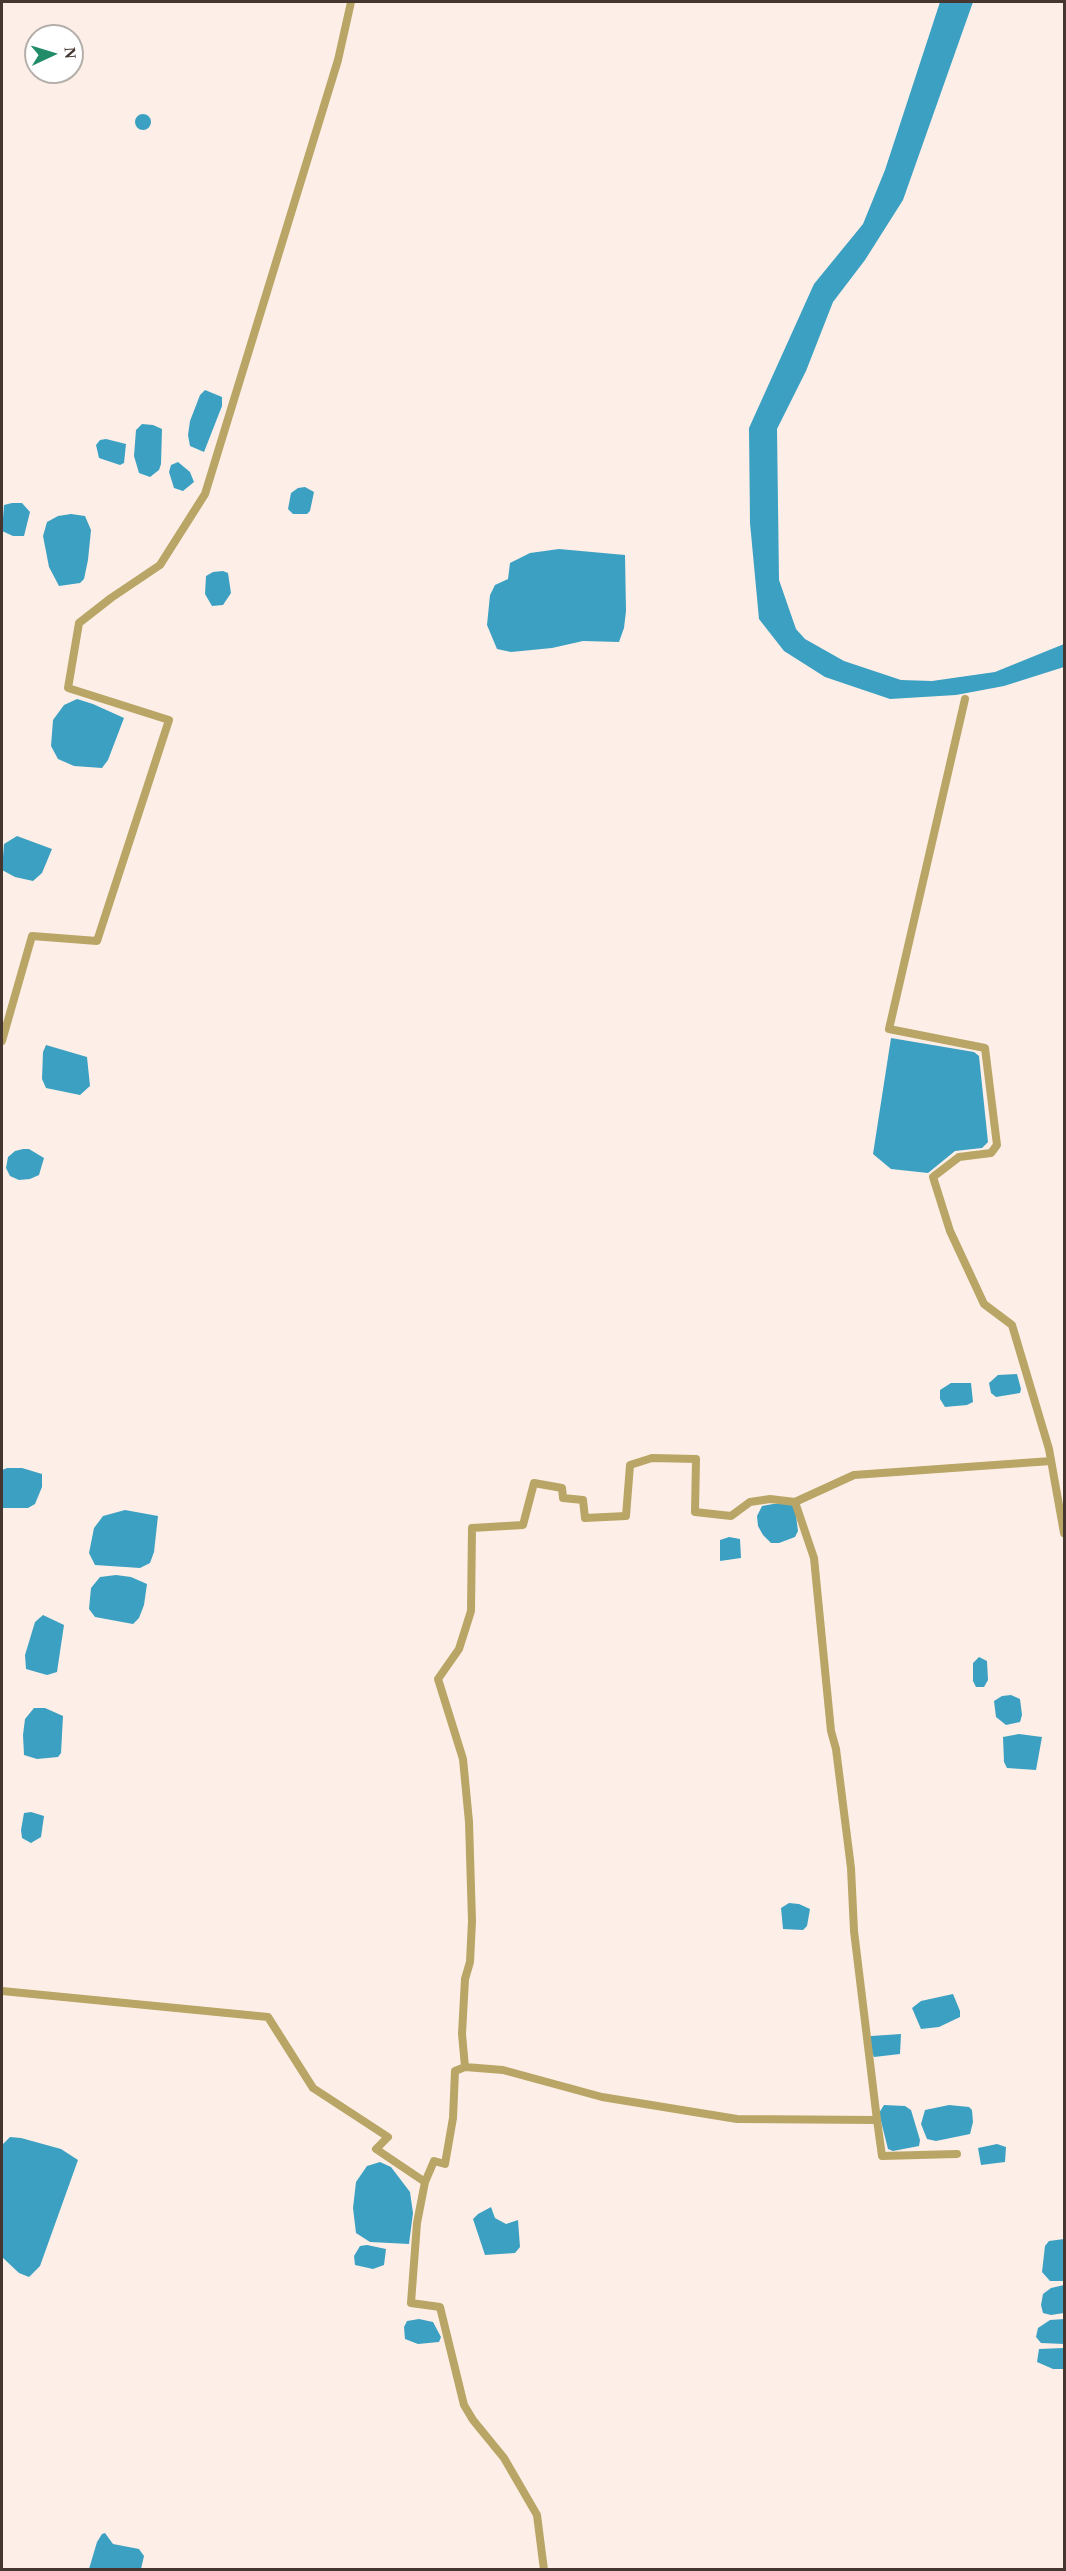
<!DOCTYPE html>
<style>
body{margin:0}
#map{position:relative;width:1066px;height:2571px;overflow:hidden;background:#fdefe7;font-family:"Times New Roman",serif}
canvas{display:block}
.frame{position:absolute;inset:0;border:3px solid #453730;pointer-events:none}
.north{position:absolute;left:24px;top:24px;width:60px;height:60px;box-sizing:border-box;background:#fff;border:2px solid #b5afac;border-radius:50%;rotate:86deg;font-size:16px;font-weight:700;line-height:24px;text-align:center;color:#453730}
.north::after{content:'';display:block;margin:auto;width:21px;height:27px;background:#228c69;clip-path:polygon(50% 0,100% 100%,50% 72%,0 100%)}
</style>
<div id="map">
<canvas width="1066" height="2571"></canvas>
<div class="frame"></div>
<div class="north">N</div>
</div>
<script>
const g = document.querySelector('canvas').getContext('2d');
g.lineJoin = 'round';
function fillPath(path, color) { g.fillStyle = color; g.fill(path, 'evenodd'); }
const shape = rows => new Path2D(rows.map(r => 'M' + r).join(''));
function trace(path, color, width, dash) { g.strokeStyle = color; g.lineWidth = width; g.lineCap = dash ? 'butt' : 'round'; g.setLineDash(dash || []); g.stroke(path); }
fillPath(shape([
 [940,2,973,2,903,200,865,260,833,302,806,371,777,429,779,580,796,629,805,639,844,661,901,680,932,681,995,672,1064,644,1064,667,1004,686,956,695,890,699,825,677,784,651,759,619,750,523,749,428,814,284,863,224,885,170],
 '135 122a8 8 0 1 1 16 0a8 8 0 1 1-16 0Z',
 [205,390,222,397,222,406,204,452,190,446,188,435,190,421,200,395],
 [142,424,153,425,162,429,161,464,159,470,150,477,139,473,134,456,136,430],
 [106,439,126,444,124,463,120,465,99,458,96,445,100,440],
 [178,462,190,472,194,482,183,491,174,488,169,472,171,465],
 [305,487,314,492,310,511,307,514,293,514,288,509,291,493,298,488],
 [12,503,22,503,30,512,24,536,13,536,2,531,4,505],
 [71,514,85,516,91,530,88,560,84,579,80,583,59,586,49,567,43,536,47,522,58,516],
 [559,549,625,555,626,611,624,628,619,642,583,641,552,648,511,652,497,649,487,625,490,595,495,585,508,579,510,563,530,553],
 [223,571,228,573,231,593,223,605,212,606,205,594,206,576,213,572],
 [77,699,93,704,124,718,108,760,102,768,74,766,58,759,51,746,53,720,64,705],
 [17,836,52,849,42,873,33,881,15,877,2,870,4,844],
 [891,1038,974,1052,979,1056,988,1142,982,1148,955,1151,928,1173,891,1169,873,1154],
 [46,1045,87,1057,90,1086,80,1095,46,1088,42,1079,43,1052],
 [23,1149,29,1149,44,1158,39,1175,30,1179,19,1180,10,1176,6,1168,8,1157,15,1151],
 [1017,1374,1021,1389,1020,1393,996,1397,991,1393,989,1383,998,1375],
 [951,1383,971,1383,973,1402,967,1405,945,1407,940,1399,940,1390],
 [7,1468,22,1468,42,1474,42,1487,35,1504,28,1508,2,1508,2,1470],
 [773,1504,790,1504,795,1508,798,1531,795,1537,779,1543,771,1543,763,1535,758,1526,757,1516,762,1506],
 [125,1510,158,1516,154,1552,150,1563,140,1568,95,1565,89,1553,94,1528,103,1516],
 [729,1537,740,1539,741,1558,720,1561,720,1540],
 [116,1575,131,1577,147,1584,144,1605,139,1618,133,1624,95,1617,89,1609,91,1588,100,1577],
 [43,1615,64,1625,57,1672,47,1675,26,1669,25,1655,35,1622],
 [979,1657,987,1661,988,1680,984,1687,976,1687,973,1681,973,1663],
 [1011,1695,1020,1699,1022,1715,1020,1722,1006,1725,996,1717,994,1701,1002,1696],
 [34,1708,45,1708,63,1716,61,1753,58,1757,37,1759,24,1755,23,1735,25,1719],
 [1019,1734,1042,1737,1036,1770,1007,1768,1004,1762,1003,1737],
 [31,1812,44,1816,41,1837,31,1843,22,1838,21,1830,24,1813],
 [789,1903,799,1904,810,1909,807,1926,803,1930,783,1929,781,1908],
 [953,1994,960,2011,960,2017,939,2027,921,2029,912,2008,921,2001],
 [901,2034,900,2054,874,2057,870,2047,871,2036],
 [884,2105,905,2106,911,2110,920,2140,919,2146,893,2151,888,2149,879,2113],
 [949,2105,969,2107,972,2110,973,2122,970,2134,936,2141,927,2139,921,2124,925,2110],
 [10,2137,21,2138,61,2149,78,2160,40,2266,29,2277,19,2273,2,2257,2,2150,3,2144],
 [997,2144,1006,2147,1005,2162,981,2165,978,2148],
 [380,2162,391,2167,410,2192,413,2213,409,2244,370,2242,356,2233,353,2208,356,2182,367,2166],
 [491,2207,495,2218,506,2224,518,2220,520,2247,515,2253,485,2255,473,2219,478,2214],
 [1064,2239,1064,2281,1050,2281,1042,2272,1045,2246,1049,2241],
 [367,2245,386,2249,384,2265,373,2269,355,2265,354,2256,360,2246],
 [1064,2285,1064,2313,1051,2315,1043,2313,1041,2305,1043,2294,1051,2288],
 [419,2319,433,2322,441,2337,439,2342,418,2344,405,2339,404,2327,407,2321],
 [1064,2319,1064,2344,1041,2343,1036,2337,1038,2328,1050,2320],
 [1064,2348,1064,2369,1053,2369,1037,2362,1039,2349],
 [105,2533,113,2544,139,2549,144,2556,141,2569,89,2569,97,2542,102,2534]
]), '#3ca0c2');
trace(shape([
 [965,699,889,1029,985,1048,997,1145,991,1153,959,1157,933,1177,950,1231,984,1304,1012,1325,1049,1449,1064,1533],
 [2,1041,32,936,97,941,169,720,68,688,79,623,111,598,160,565,205,494,338,60,351,2],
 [795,1502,814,1558,831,1731,836,1749,851,1868,854,1931,877,2120],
 [2,1991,268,2017,313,2088,388,2137,376,2149,425,2182],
 [465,2067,462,2034,465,1979,470,1962,472,1921,469,1822,463,1759,438,1679,459,1649,471,1611,472,1528,523,1525,534,1483,562,1488,563,1498,583,1500,585,1518,626,1516,630,1465,652,1458,696,1459,695,1512,731,1516,750,1502,770,1499,795,1502,854,1475,1051,1461],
 [544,2570,537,2515,504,2458,473,2420,464,2405,440,2307,411,2303,417,2223,425,2182,434,2161,445,2164,453,2118,455,2071,465,2067,503,2070,602,2097,737,2119,877,2120,882,2156,957,2154]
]), '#b9a566', 8);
</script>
